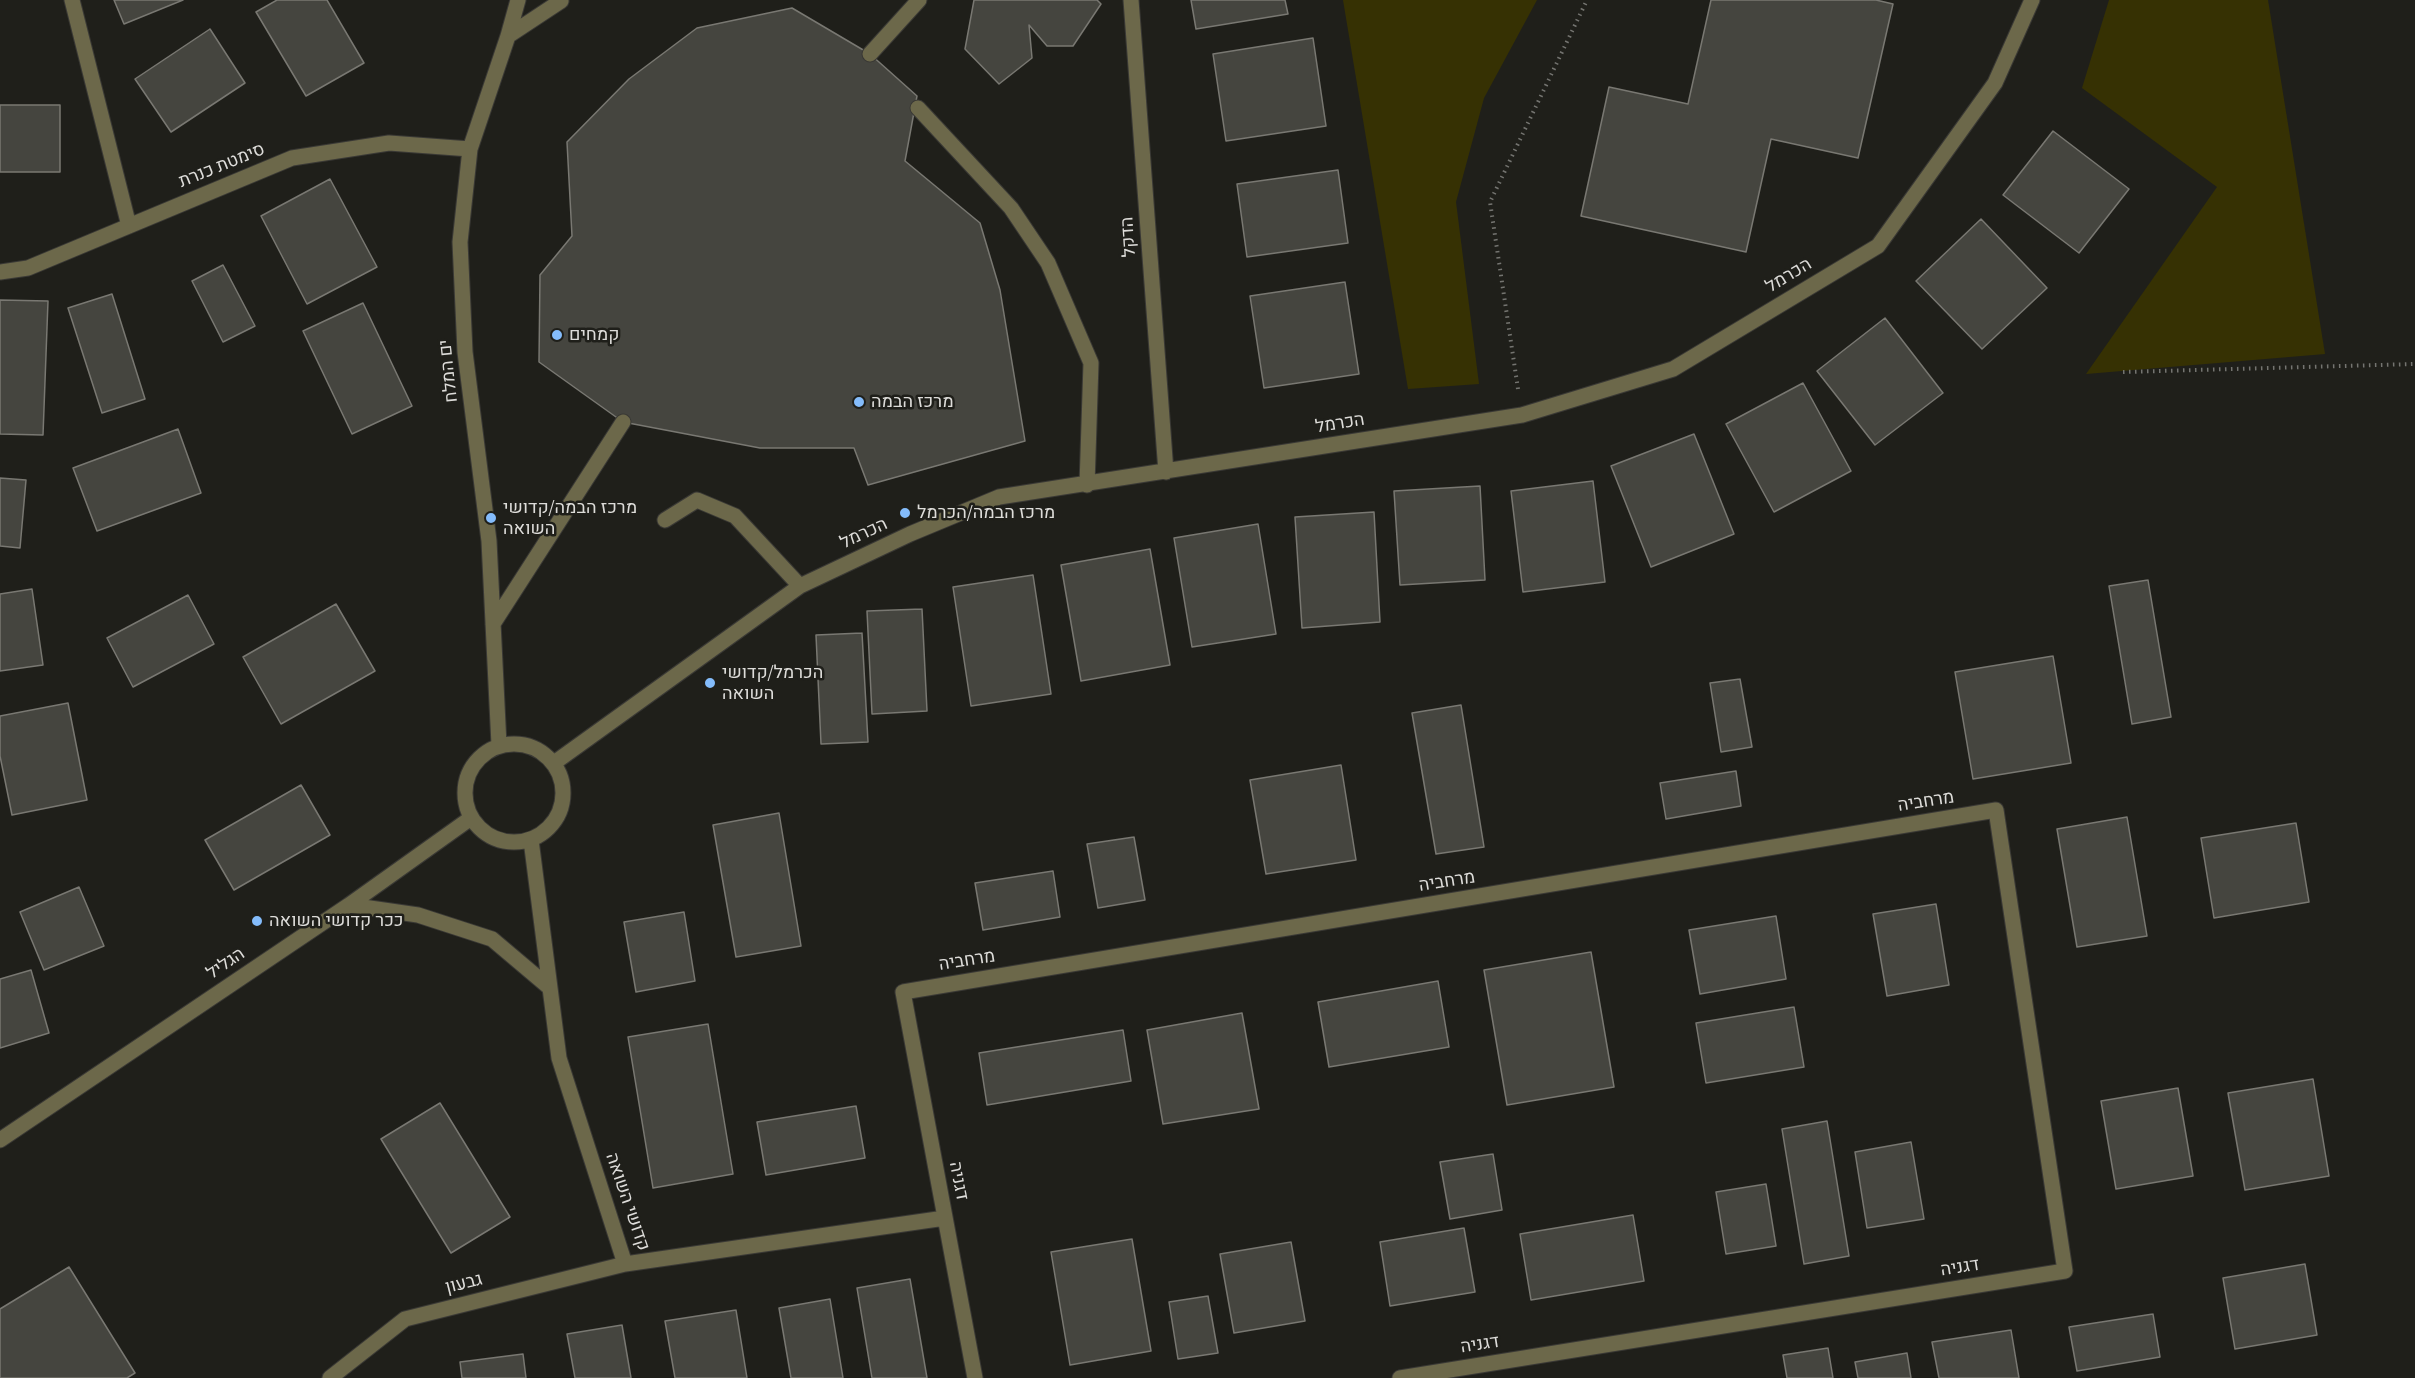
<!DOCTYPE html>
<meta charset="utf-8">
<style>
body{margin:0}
canvas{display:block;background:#1f1f1a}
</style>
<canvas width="2415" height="1378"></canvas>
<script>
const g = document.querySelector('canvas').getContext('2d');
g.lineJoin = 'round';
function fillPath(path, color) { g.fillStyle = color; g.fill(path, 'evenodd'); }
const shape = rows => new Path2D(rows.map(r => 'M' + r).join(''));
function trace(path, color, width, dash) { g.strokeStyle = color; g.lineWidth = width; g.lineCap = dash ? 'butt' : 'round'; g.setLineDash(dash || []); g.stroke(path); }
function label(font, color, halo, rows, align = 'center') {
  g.font = font + ' "Source Serif 4",Heebo,serif'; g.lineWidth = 5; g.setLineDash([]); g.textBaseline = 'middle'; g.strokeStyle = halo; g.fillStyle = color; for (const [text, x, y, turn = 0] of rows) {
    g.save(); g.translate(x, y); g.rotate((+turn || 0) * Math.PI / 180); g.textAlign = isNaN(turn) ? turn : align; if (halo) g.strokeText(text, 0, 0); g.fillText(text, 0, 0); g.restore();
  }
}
fillPath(shape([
 [1343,0,1537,0,1484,98,1456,202,1479,384,1408,389],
 [2109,0,2268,0,2325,354,2086,374,2217,187,2082,88]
]), '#363103');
const building = shape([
 [114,0,183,0,124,24,114,0],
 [277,0,327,0,364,63,306,96,256,12,277,0],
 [974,0,1097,0,1101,4,1073,46,1047,46,1029,25,1032,58,999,84,965,49,974,0],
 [1191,0,1285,0,1288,14,1196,29,1191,0],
 [1711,0,1876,0,1893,4,1858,158,1771,139,1746,252,1581,216,1609,87,1688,104,1711,0],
 [792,8,870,54,917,96,905,161,980,223,1000,290,1025,441,868,485,854,448,760,448,623,422,539,362,540,275,572,236,567,142,629,79,697,28,792,8],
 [210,29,245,83,171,132,135,79,210,29],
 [1313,38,1326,126,1226,141,1213,54,1313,38],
 [0,105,60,105,60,172,0,172,0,105],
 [2053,131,2129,189,2079,253,2003,195,2053,131],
 [1338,170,1348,243,1247,257,1237,184,1338,170],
 [330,179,377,267,307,304,261,216,330,179],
 [1981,219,2047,288,1982,349,1916,281,1981,219],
 [223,265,255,326,223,342,192,281,223,265],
 [1345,282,1359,374,1264,388,1250,296,1345,282],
 [112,294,145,399,102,413,68,308,112,294],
 [0,300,48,301,43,435,0,434,0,300],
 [363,303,412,406,352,434,303,331,363,303],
 [1885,318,1943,393,1875,445,1817,371,1885,318],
 [1803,383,1851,471,1774,512,1726,424,1803,383],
 [178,429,201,493,97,531,73,468,178,429],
 [1694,434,1734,534,1651,567,1611,466,1694,434],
 [0,478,26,480,20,548,0,546,0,478],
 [1593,481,1605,582,1523,592,1511,491,1593,481],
 [1480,486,1485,580,1400,585,1394,491,1480,486],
 [1374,512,1380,622,1302,628,1295,517,1374,512],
 [1258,524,1276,634,1192,647,1174,538,1258,524],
 [1150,549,1170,665,1081,681,1061,565,1150,549],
 [1033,575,1051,694,971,706,953,587,1033,575],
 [2148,580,2171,717,2132,724,2109,586,2148,580],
 [32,589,43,665,0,671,0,594,32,589],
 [188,595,214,644,133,687,107,638,188,595],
 [336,604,375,671,281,724,243,657,336,604],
 [922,609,927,711,872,714,867,611,922,609],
 [862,633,868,742,821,744,816,635,862,633],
 [2053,656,2071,763,1973,779,1955,672,2053,656],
 [1740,679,1752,747,1721,752,1710,683,1740,679],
 [68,703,87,800,12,815,0,756,0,716,68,703],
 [1461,705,1484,847,1436,854,1412,713,1461,705],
 [1341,765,1356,860,1266,874,1250,780,1341,765],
 [1736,771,1741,806,1666,819,1660,783,1736,771],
 [301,785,330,835,234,890,205,840,301,785],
 [779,813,801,946,736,957,713,825,779,813],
 [2127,817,2147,936,2077,947,2057,829,2127,817],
 [2296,823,2309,902,2214,918,2201,838,2296,823],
 [1134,837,1145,900,1098,908,1087,844,1134,837],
 [1053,871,1060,917,983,930,975,883,1053,871],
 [79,887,104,946,44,970,20,912,79,887],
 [1936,904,1949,985,1887,996,1873,914,1936,904],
 [684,912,695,981,636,992,624,922,684,912],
 [1776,916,1786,979,1700,994,1689,930,1776,916],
 [1591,952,1614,1087,1507,1105,1484,970,1591,952],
 [31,970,49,1033,0,1048,0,979,31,970],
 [1438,981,1449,1047,1329,1067,1318,1002,1438,981],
 [1794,1007,1804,1067,1706,1083,1696,1023,1794,1007],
 [1242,1013,1259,1109,1163,1124,1147,1030,1242,1013],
 [708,1024,733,1174,653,1188,628,1037,708,1024],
 [1123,1030,1131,1081,987,1105,979,1053,1123,1030],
 [2313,1079,2329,1176,2245,1190,2228,1093,2313,1079],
 [2178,1088,2193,1176,2116,1189,2101,1101,2178,1088],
 [440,1103,510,1217,451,1253,381,1139,440,1103],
 [856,1106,865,1158,766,1175,757,1122,856,1106],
 [1827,1121,1849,1256,1804,1264,1782,1129,1827,1121],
 [1911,1142,1924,1219,1867,1228,1855,1152,1911,1142],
 [1493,1154,1502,1210,1450,1219,1440,1162,1493,1154],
 [1766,1184,1776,1246,1726,1254,1716,1192,1766,1184],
 [1633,1215,1644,1281,1531,1300,1520,1234,1633,1215],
 [1464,1228,1475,1292,1390,1306,1380,1242,1464,1228],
 [1132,1239,1151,1351,1070,1365,1051,1252,1132,1239],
 [1291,1242,1305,1321,1234,1333,1220,1254,1291,1242],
 [2305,1264,2317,1335,2235,1349,2223,1278,2305,1264],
 [69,1267,135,1373,127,1378,0,1378,0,1309,69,1267],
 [910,1279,927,1378,872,1378,857,1288,910,1279],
 [1208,1296,1218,1353,1178,1359,1169,1302,1208,1296],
 [830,1299,843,1378,791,1378,779,1308,830,1299],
 [736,1310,747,1378,675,1378,665,1321,736,1310],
 [2153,1314,2160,1357,2077,1371,2069,1327,2153,1314],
 [622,1325,631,1378,575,1378,567,1334,622,1325],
 [2011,1330,2019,1378,1939,1378,1932,1342,2011,1330],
 [1828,1348,1833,1378,1787,1378,1783,1355,1828,1348],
 [1907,1353,1911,1378,1858,1378,1855,1362,1907,1353],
 [523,1354,526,1378,462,1378,460,1362,523,1354]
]);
fillPath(building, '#45453f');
trace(building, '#797872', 1.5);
const minor = shape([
 [72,0,129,226],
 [1131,0,1166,472],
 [508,36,561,1],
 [870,54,919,0],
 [918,108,1011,208,1048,263,1091,363,1087,485],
 [0,272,28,268,292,158,389,143,470,149],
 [665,520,697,500,735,516,800,586],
 [493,624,623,422],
 '465 793a49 49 0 1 1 98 0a49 49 0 1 1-98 0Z',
 [499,745,489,541,465,352,460,242,470,149,508,36,518,0],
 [554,763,800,586,910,534,999,497,1522,415,1673,369,1878,246,1995,83,2032,0],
 [531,840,559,1058,625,1264,945,1218],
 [349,905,418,915,492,939,550,988],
 [0,1140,349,905,471,818],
 [330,1378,405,1319,625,1264],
 [975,1378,903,992,1996,810,2065,1271,1400,1378]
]);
trace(minor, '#3a3935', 17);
trace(shape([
 [2123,372,2415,364],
 [1518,389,1490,202,1587,0]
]), '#747470', 4, [1.5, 4.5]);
trace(minor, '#6c684a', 15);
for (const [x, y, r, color] of [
 [557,335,6,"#84bcfb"],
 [859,402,6,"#84bcfb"],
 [905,513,6,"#84bcfb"],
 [491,518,6,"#84bcfb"],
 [710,683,6,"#84bcfb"],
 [257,921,6,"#84bcfb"]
]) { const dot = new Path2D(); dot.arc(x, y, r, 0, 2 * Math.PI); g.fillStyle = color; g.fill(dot); trace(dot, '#1f1f1a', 2); }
label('18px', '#dddcd9', '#1f1f1a', [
 ["סימטת כנרת",222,166,-22],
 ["הדקל",1129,237,-94],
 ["הכרמל",1789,276,-31],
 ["ים המלח",449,371,-96],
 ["הכרמל",1340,424,-9],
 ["הכרמל",864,534,-25],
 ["מרחביה",1926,802,-9],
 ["מרחביה",1447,882,-9],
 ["מרחביה",967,961,-9],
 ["הגליל",226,964,-34],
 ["דגניה",958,1181,79],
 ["קדושי השואה",627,1202,71],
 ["דגניה",1960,1268,-9],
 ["גבעון",464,1284,-14],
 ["דגניה",1480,1345,-9]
]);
label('18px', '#dddcd9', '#1f1f1a', [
 ["קמחים",569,335],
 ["מרכז הבמה",871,402],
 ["מרכז הבמה/קדושי",503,508],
 ["השואה",503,529],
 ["מרכז הבמה/הכרמל",917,513],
 ["הכרמל/קדושי",722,673],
 ["השואה",722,694],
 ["ככר קדושי השואה",269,921]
], 'left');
</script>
